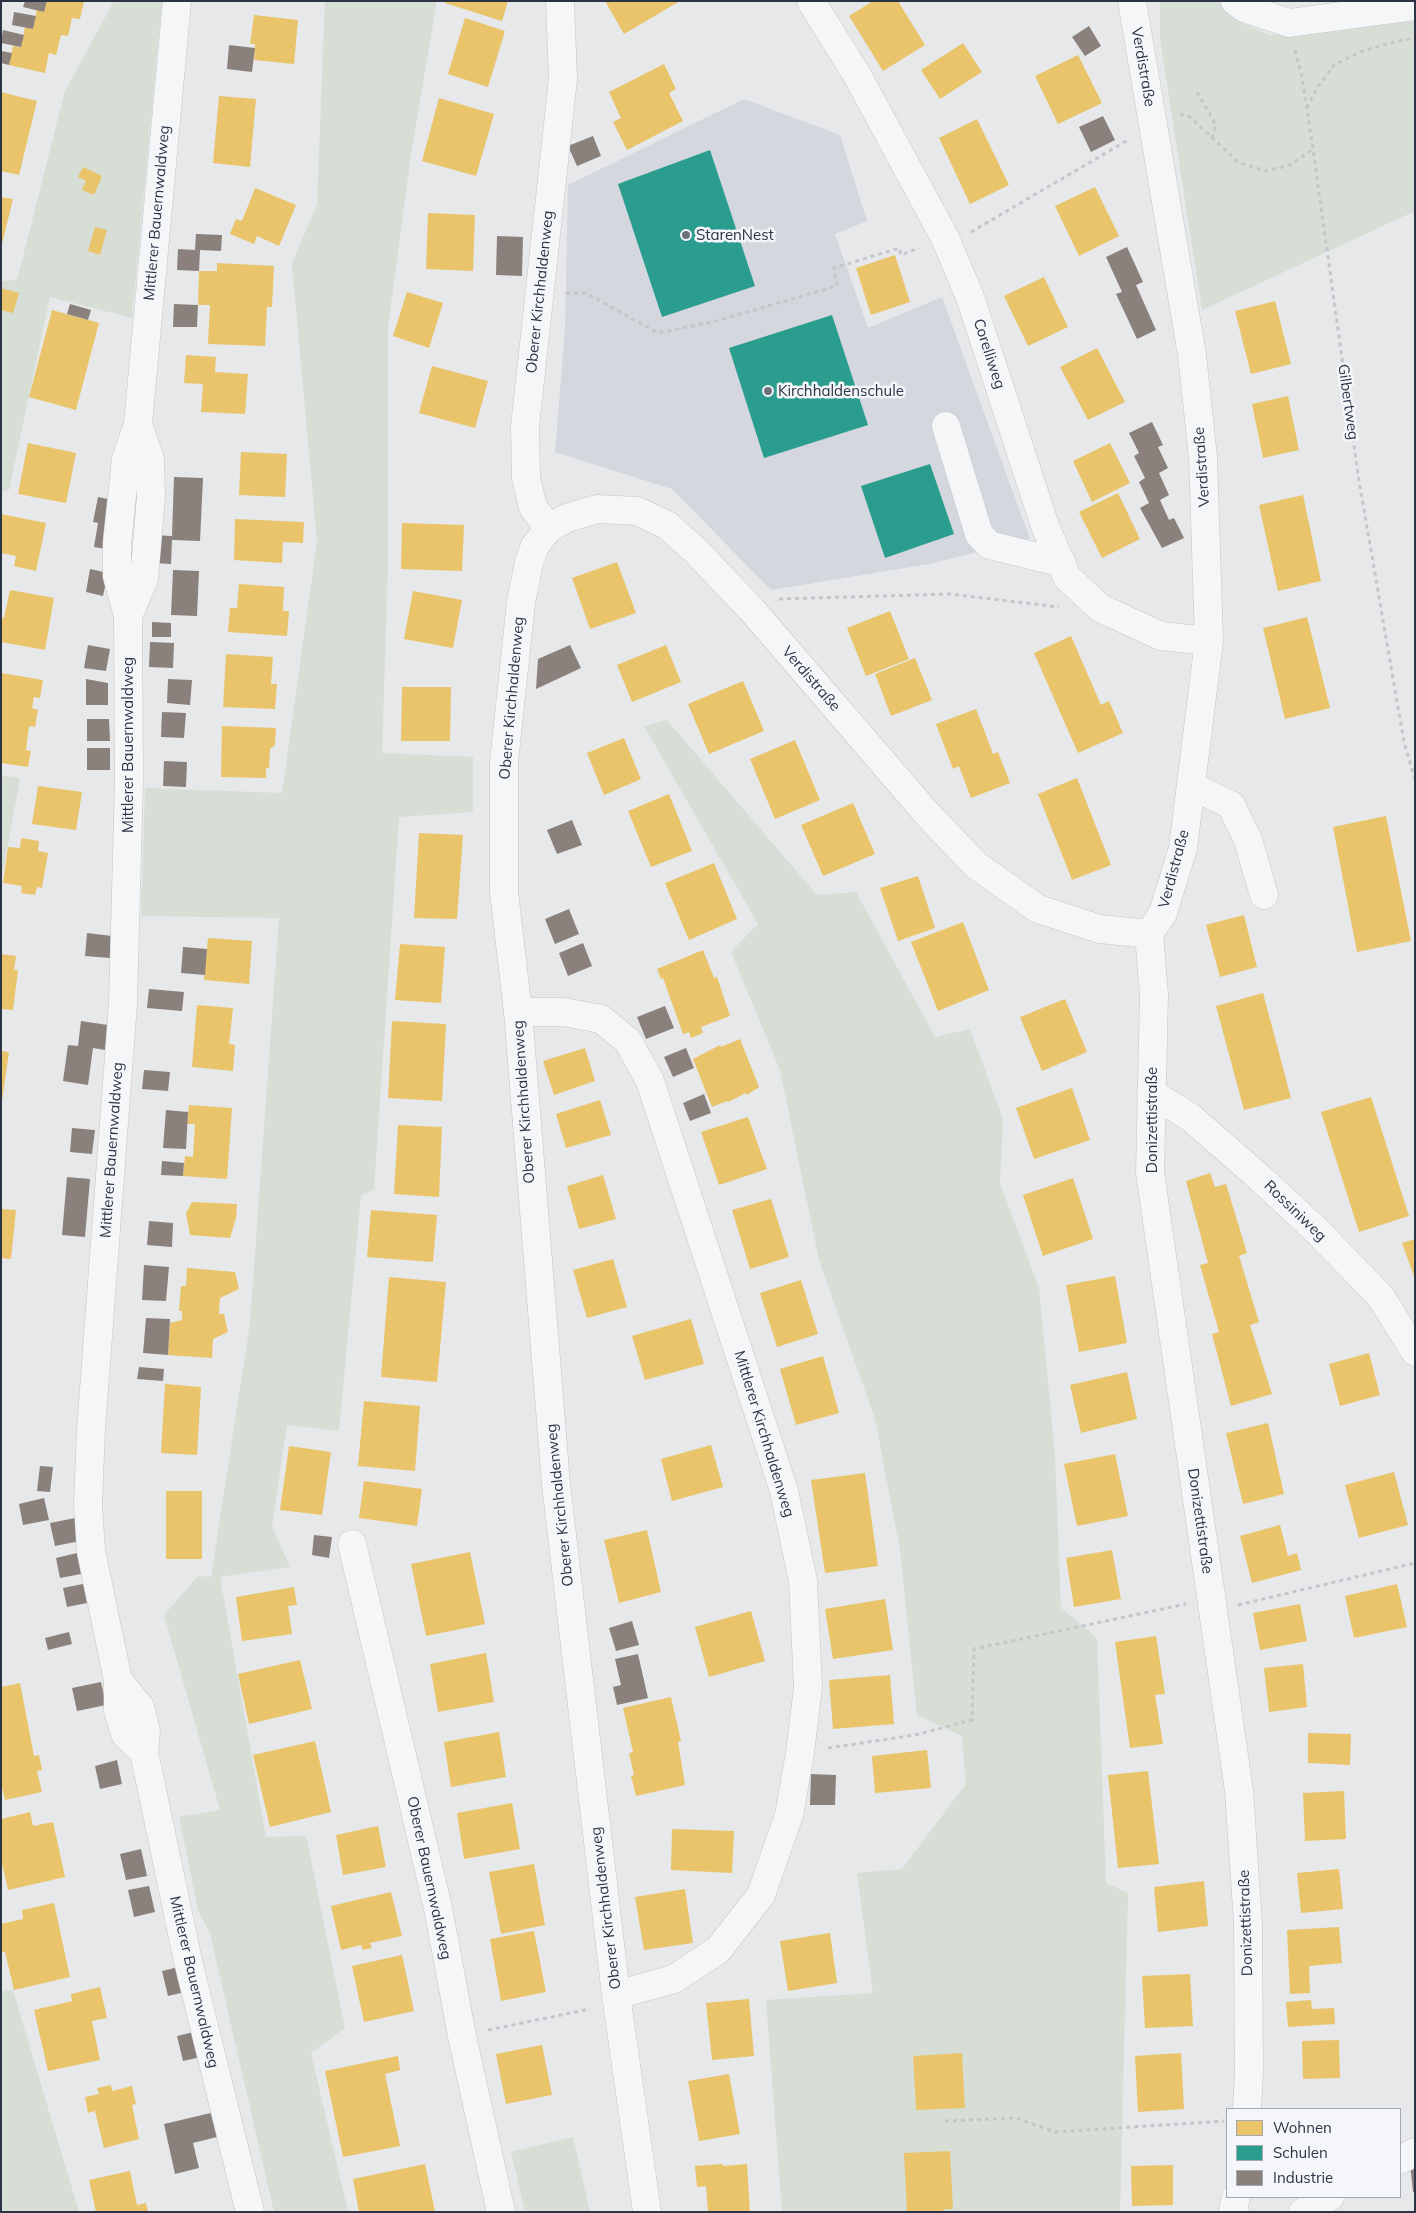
<!DOCTYPE html>
<meta charset="utf-8">
<style>
body{margin:0}
#map{position:relative;width:1416px;height:2213px;overflow:hidden;background:#e6e8ea;font-family:Mulish,sans-serif}
canvas{display:block}
.frame{position:absolute;inset:0;border:2px solid #2b3445;pointer-events:none}
.legend{position:absolute;left:1226px;top:2108px;width:175px;height:90px;box-sizing:border-box;background:#f4f6f9;border:1px solid #a4a8b1;margin:0;padding:6px 9px;list-style:none;font-size:15px;color:#2b3445}
.legend li{display:flex;align-items:center;gap:10px;height:25px}
.legend b{width:25px;border:1px solid #a4a8b1}
</style>
<div id="map">
<canvas width="1416" height="2213"></canvas>
<div class="frame"></div>
<ul class="legend">
<li><b style="height:14px;background:#e9c46a"></b>Wohnen</li>
<li><b style="height:14px;background:#2a9d8f"></b>Schulen</li>
<li><b style="height:14px;background:#8a817c"></b>Industrie</li>
</ul>
</div>
<script>
const g = document.querySelector('canvas').getContext('2d');
g.lineJoin = 'round';
function fillPath(path, color) { g.fillStyle = color; g.fill(path, 'evenodd'); }
const shape = rows => new Path2D(rows.map(r => 'M' + r).join(''));
function trace(path, color, width, dash) { g.strokeStyle = color; g.lineWidth = width; g.lineCap = dash ? 'butt' : 'round'; g.setLineDash(dash || []); g.stroke(path); }
function label(font, color, halo, rows, align = 'center') {
  g.font = font + ' Mulish,sans-serif'; g.lineWidth = 5; g.setLineDash([]); g.textBaseline = 'middle'; g.strokeStyle = halo; g.fillStyle = color; for (const [text, x, y, turn = 0] of rows) {
    g.save(); g.translate(x, y); g.rotate((+turn || 0) * Math.PI / 180); g.textAlign = isNaN(turn) ? turn : align; if (halo) g.strokeText(text, 0, 0); g.fillText(text, 0, 0); g.restore();
  }
}
fillPath(shape([
 [744,99,840,135,867,221,835,234,868,328,942,297,1030,539,929,564,771,590,672,489,555,452,565,330,568,185]
]), '#d4d7dd');
fillPath(shape([
 [114,1,162,1,132,318,50,297,9,490,1,491,1,281,17,280,65,91],
 [325,1,437,1,411,154,388,327,388,562,382,753,473,757,473,812,399,817,374,1190,361,1195,339,1431,287,1425,272,1527,290,1567,220,1577,266,1837,306,1836,345,2028,311,2053,348,2212,274,2212,210,1933,198,1910,179,1817,220,1810,164,1615,198,1576,211,1577,250,1323,279,918,141,916,145,788,282,793,317,542,292,264,317,204],
 [1160,1,1223,1,1242,23,1270,35,1415,21,1415,211,1202,310,1160,39],
 [667,720,817,895,856,892,935,1037,970,1029,1003,1119,1000,1183,1039,1288,1055,1456,1061,1608,1097,1638,1106,1883,1128,1893,1120,2212,782,2212,766,2000,873,1993,857,1873,902,1869,966,1784,962,1736,917,1715,900,1550,875,1419,819,1260,780,1070,731,952,758,924,644,726],
 [1,776,20,778,1,883],
 [13,1990,79,2212,1,2212,1,1992],
 [573,2137,590,2212,525,2212,511,2152]
]), '#d6ded6');
fillPath(shape([
 [47,1,84,1,80,19,72,18,68,36,61,35,56,55,49,53,45,73,9,65,13,46,21,47,25,27,33,29,37,10,44,12],
 [445,1,508,1,502,21,445,3],
 [605,1,680,1,624,34],
 [873,1,898,1,925,45,883,71,849,16],
 [254,15,298,20,294,64,254,60,255,44,250,44],
 [465,18,505,31,488,87,448,74],
 [963,43,982,72,940,99,921,70],
 [1078,55,1102,103,1058,124,1035,76],
 [664,64,676,89,669,93,683,121,627,150,613,122,621,118,609,92],
 [1,92,37,101,19,175,1,171],
 [219,96,256,99,250,167,213,163],
 [439,98,494,114,476,176,422,161],
 [977,119,1009,185,970,204,939,138],
 [83,167,102,176,94,195,82,190,86,181,78,177],
 [1095,187,1119,236,1079,256,1055,206],
 [255,188,296,205,279,246,257,236,254,244,230,234,236,219,242,221],
 [1,197,13,199,2,244,1,244],
 [428,213,475,215,473,271,426,269],
 [95,227,107,230,100,255,88,251],
 [895,255,910,302,871,315,856,268],
 [217,263,274,266,272,307,267,307,265,346,208,344,210,305,198,305,199,271,217,271],
 [1044,277,1068,327,1028,346,1004,296],
 [1,288,19,293,13,313,1,310],
 [407,292,443,303,429,348,393,336],
 [1275,301,1291,364,1251,374,1235,311],
 [52,310,99,323,76,410,29,397],
 [1097,348,1125,402,1088,420,1060,367],
 [186,355,216,357,215,372,248,374,245,414,201,412,203,384,184,383],
 [432,366,488,381,475,428,419,413],
 [1288,396,1299,450,1263,458,1252,404],
 [28,443,76,453,66,503,18,494],
 [1110,443,1130,483,1092,502,1073,461],
 [241,452,287,454,285,497,239,495],
 [1118,493,1140,539,1102,558,1079,512],
 [1303,495,1321,581,1278,591,1259,505],
 [1,514,46,523,36,571,14,566,16,556,1,553],
 [235,519,304,522,303,543,283,542,282,563,234,560],
 [402,523,464,525,462,571,401,569],
 [617,562,636,613,590,629,572,578],
 [239,584,284,587,283,611,289,611,287,636,228,632,230,608,237,608],
 [10,590,54,598,45,650,1,642,1,617,4,618],
 [413,591,462,600,453,648,404,639],
 [890,611,909,659,866,676,847,628],
 [1307,617,1330,708,1285,719,1263,628],
 [1071,636,1101,705,1109,701,1123,733,1078,753,1034,653],
 [666,645,681,682,632,702,617,665],
 [226,654,273,657,271,684,277,684,275,709,223,707],
 [915,658,932,700,891,716,875,674],
 [1,673,43,680,40,698,34,697,32,708,38,710,35,727,29,726,26,750,31,751,28,767,1,763],
 [743,681,764,731,709,754,688,704],
 [402,687,451,687,450,741,401,741],
 [976,709,993,754,998,752,1010,783,971,798,959,766,953,769,936,724],
 [222,726,276,728,275,745,270,749,269,768,266,768,266,778,221,777],
 [624,738,641,779,604,795,587,753],
 [795,740,820,800,775,819,750,759],
 [1077,778,1111,865,1072,880,1038,794],
 [38,786,82,792,76,830,32,824],
 [669,794,692,851,651,867,628,811],
 [853,803,875,854,823,876,801,825],
 [1386,816,1411,941,1357,952,1333,827],
 [419,833,463,835,457,919,414,918],
 [21,838,39,841,38,851,48,853,42,888,37,887,35,895,21,893,22,886,3,883,8,847,20,848],
 [714,863,737,919,689,940,665,883],
 [918,876,935,928,898,941,880,888],
 [1244,915,1257,967,1220,977,1206,925],
 [963,922,989,990,938,1011,911,942],
 [208,938,252,941,249,984,204,980],
 [400,944,445,947,441,1003,395,1000],
 [703,950,714,978,717,977,730,1016,701,1027,703,1033,691,1038,689,1032,683,1034,663,978,661,979,657,969],
 [1,954,16,956,14,970,18,970,13,1010,1,1009],
 [1263,993,1291,1098,1244,1110,1216,1006],
 [1065,999,1087,1052,1042,1071,1020,1017],
 [197,1005,233,1008,229,1044,235,1045,233,1071,192,1067],
 [392,1021,446,1024,442,1101,388,1098],
 [740,1039,759,1087,747,1095,746,1093,728,1102,727,1101,712,1107,693,1059,720,1045,721,1047],
 [585,1048,595,1081,554,1095,543,1061],
 [1,1051,9,1052,2,1101,1,1101],
 [1072,1088,1090,1140,1034,1159,1016,1108],
 [1371,1097,1409,1216,1359,1232,1321,1112],
 [600,1100,611,1135,566,1148,556,1114],
 [189,1105,232,1108,227,1179,183,1176,185,1156,193,1157,195,1124,187,1124],
 [748,1117,767,1169,719,1185,701,1132],
 [398,1125,442,1127,439,1197,394,1194],
 [1210,1173,1215,1187,1226,1184,1247,1253,1239,1256,1259,1322,1250,1325,1272,1394,1231,1406,1212,1334,1219,1332,1200,1265,1208,1263,1186,1181],
 [603,1175,616,1219,579,1229,567,1186],
 [1073,1178,1093,1239,1043,1256,1023,1195],
 [771,1199,789,1257,750,1269,732,1210],
 [192,1202,237,1204,236,1218,230,1238,190,1235,186,1213],
 [1,1209,16,1210,11,1259,1,1258],
 [371,1210,437,1215,433,1262,367,1257],
 [1415,1239,1415,1279,1402,1243],
 [613,1259,627,1307,587,1318,573,1270],
 [187,1268,235,1272,239,1289,220,1298,219,1314,224,1314,228,1332,213,1339,212,1358,168,1355,170,1323,182,1320,182,1311,179,1311,181,1286,186,1286],
 [1115,1276,1127,1343,1079,1352,1066,1285],
 [389,1277,446,1282,437,1382,381,1377],
 [801,1280,818,1334,777,1347,760,1293],
 [691,1319,704,1364,645,1380,632,1336],
 [1369,1353,1380,1395,1340,1406,1329,1364],
 [823,1356,839,1413,796,1425,780,1369],
 [1127,1372,1137,1419,1081,1433,1070,1385],
 [165,1384,201,1387,197,1455,161,1453],
 [364,1401,420,1406,415,1471,358,1466],
 [1268,1423,1284,1494,1243,1504,1226,1433],
 [711,1445,723,1487,672,1501,661,1459],
 [289,1446,331,1452,322,1515,280,1510],
 [1115,1454,1128,1516,1077,1526,1064,1464],
 [1394,1472,1408,1525,1359,1538,1345,1485],
 [865,1473,878,1566,825,1573,811,1480],
 [364,1481,422,1489,417,1526,359,1518],
 [166,1491,202,1491,202,1559,166,1559],
 [1280,1525,1288,1556,1297,1553,1301,1570,1252,1583,1240,1536],
 [647,1530,661,1592,619,1603,604,1540],
 [1112,1550,1121,1599,1074,1607,1066,1558],
 [470,1552,485,1624,426,1636,411,1564],
 [1397,1584,1407,1627,1354,1638,1345,1596],
 [294,1587,297,1605,288,1606,292,1634,242,1641,236,1597],
 [885,1599,893,1650,833,1659,825,1609],
 [1300,1604,1307,1641,1260,1650,1253,1613],
 [751,1611,765,1661,709,1677,695,1627],
 [1156,1636,1165,1694,1155,1695,1163,1744,1130,1748,1115,1642],
 [486,1653,494,1702,438,1712,430,1664],
 [300,1660,312,1709,249,1724,238,1674],
 [1303,1664,1307,1707,1269,1712,1264,1668],
 [890,1675,894,1724,833,1729,829,1680],
 [20,1683,34,1756,39,1755,42,1770,37,1771,42,1792,5,1800,1,1783,1,1687],
 [671,1697,681,1741,678,1742,685,1785,636,1796,631,1776,634,1775,629,1753,633,1752,623,1708],
 [499,1732,506,1777,451,1787,444,1742],
 [1308,1733,1351,1734,1350,1765,1308,1763],
 [315,1741,331,1812,270,1827,253,1755],
 [927,1750,931,1788,875,1793,872,1756],
 [1148,1771,1159,1864,1118,1868,1108,1775],
 [1344,1791,1346,1839,1305,1841,1303,1793],
 [512,1803,520,1849,464,1859,457,1813],
 [30,1812,33,1826,53,1822,65,1877,8,1890,1,1859,1,1819],
 [378,1826,386,1867,343,1875,336,1835],
 [672,1829,734,1831,732,1873,671,1870],
 [534,1864,545,1925,501,1934,489,1872],
 [1339,1869,1343,1909,1301,1913,1297,1873],
 [1204,1881,1208,1926,1158,1932,1154,1887],
 [685,1889,693,1943,644,1950,635,1897],
 [391,1892,402,1936,370,1943,372,1948,363,1950,361,1945,341,1950,331,1906],
 [54,1903,70,1977,14,1990,5,1952,2,1952,1,1948,1,1924,23,1919,22,1910],
 [1339,1927,1342,1963,1309,1966,1310,1993,1290,1994,1287,1930],
 [534,1931,546,1992,501,2001,490,1939],
 [830,1933,837,1983,788,1991,780,1941],
 [402,1955,414,2011,364,2022,352,1966],
 [1190,1974,1193,2026,1145,2028,1142,1976],
 [100,1987,107,2018,92,2021,100,2060,48,2071,34,2010,72,2001,71,1994],
 [749,1999,754,2056,712,2060,706,2003],
 [1311,2000,1312,2009,1334,2008,1335,2024,1288,2027,1286,2002],
 [1339,2040,1340,2078,1303,2079,1302,2041],
 [542,2045,552,2095,506,2104,496,2054],
 [962,2053,965,2108,916,2110,913,2056],
 [1181,2053,1184,2109,1138,2112,1135,2056],
 [398,2056,400,2070,385,2074,400,2146,343,2157,325,2071],
 [729,2074,740,2134,699,2141,688,2081],
 [111,2085,112,2091,132,2086,136,2104,132,2105,139,2139,104,2148,95,2111,88,2113,85,2097,99,2094,97,2088],
 [950,2151,953,2209,944,2209,942,2212,907,2212,904,2153],
 [425,2164,435,2211,359,2212,353,2179],
 [723,2164,723,2166,747,2164,750,2212,708,2212,706,2186,697,2187,695,2166],
 [1173,2165,1173,2205,1132,2206,1131,2166],
 [130,2171,137,2205,146,2203,148,2212,96,2212,89,2180]
]), '#e9c46a');
fillPath(shape([
 [710,150,755,286,662,317,618,184],
 [832,315,868,425,764,458,729,348],
 [930,464,954,534,885,558,861,486]
]), '#2a9d8f');
fillPath(shape([
 [25,1,47,1,44,12,23,7],
 [14,12,36,16,33,29,12,25],
 [1089,26,1101,46,1085,56,1072,37],
 [3,30,24,35,21,47,1,43],
 [229,45,255,48,252,72,227,69],
 [1,51,12,53,9,65,1,63],
 [1103,116,1115,140,1091,152,1079,127],
 [593,136,601,156,577,166,568,146],
 [196,234,222,235,221,251,200,250,199,271,177,270,178,249,195,250],
 [497,236,523,237,522,276,496,275],
 [1127,247,1143,282,1136,285,1156,330,1137,339,1116,294,1122,292,1106,257],
 [70,304,91,310,88,320,67,314],
 [174,304,198,305,197,327,173,327],
 [1152,422,1163,445,1158,447,1168,468,1159,473,1169,495,1160,500,1169,520,1174,518,1184,538,1162,548,1140,508,1149,503,1139,482,1145,478,1134,456,1139,453,1129,433],
 [174,477,203,478,200,541,172,540,171,564,154,563,154,535,172,536],
 [98,497,113,500,106,549,94,547,98,523,93,522],
 [90,569,108,573,103,596,86,592],
 [173,570,199,571,197,616,171,615],
 [152,622,171,623,171,637,152,637],
 [150,642,174,643,173,668,149,667],
 [88,645,110,649,106,671,84,668],
 [570,645,581,668,536,689,538,659],
 [86,679,108,683,108,705,86,705],
 [168,679,192,680,190,705,167,703],
 [162,712,186,713,184,738,161,737],
 [87,719,109,719,110,741,87,741],
 [87,748,110,748,110,770,87,770],
 [164,761,187,762,186,787,163,786],
 [572,820,582,845,557,854,547,830],
 [569,909,579,934,555,944,545,919],
 [87,933,112,936,110,958,85,956],
 [583,943,592,966,568,976,559,953],
 [183,947,207,949,205,975,181,973],
 [149,989,184,992,182,1011,147,1008],
 [665,1006,674,1028,646,1039,637,1017],
 [81,1021,108,1025,105,1050,93,1048,88,1085,63,1081,68,1045,78,1046],
 [686,1048,694,1068,673,1077,664,1057],
 [144,1070,170,1072,168,1091,142,1089],
 [704,1094,711,1113,690,1121,683,1103],
 [166,1110,188,1112,186,1149,163,1148],
 [72,1128,95,1130,92,1154,70,1152],
 [162,1161,184,1163,183,1176,161,1175],
 [67,1177,90,1179,85,1237,62,1235],
 [149,1221,173,1223,172,1247,147,1245],
 [144,1265,169,1267,166,1301,142,1300],
 [146,1318,170,1319,168,1355,143,1353],
 [139,1367,164,1369,163,1381,137,1379],
 [40,1466,53,1467,50,1492,37,1491],
 [44,1498,49,1520,23,1525,19,1504],
 [75,1518,80,1541,55,1546,50,1523],
 [314,1535,332,1537,329,1558,312,1555],
 [77,1553,81,1574,60,1578,56,1558],
 [83,1584,87,1603,67,1607,63,1588],
 [632,1621,639,1645,616,1651,609,1628],
 [69,1632,72,1644,48,1650,45,1638],
 [638,1654,648,1698,617,1705,613,1687,621,1685,615,1659],
 [101,1682,106,1705,77,1711,72,1688],
 [117,1760,122,1784,100,1789,95,1766],
 [811,1774,836,1775,835,1805,810,1805],
 [141,1849,147,1876,126,1880,120,1854],
 [149,1886,155,1912,134,1917,128,1890],
 [179,1967,185,1992,168,1996,162,1971],
 [194,2032,201,2057,183,2061,177,2036],
 [215,2112,221,2136,193,2143,199,2168,175,2174,164,2124],
 [1410,2164,1415,2164,1415,2192,1413,2192]
]), '#8a817c');
const minor = shape([
 [811,1,857,75,945,238,970,297,1045,526,1067,577,1100,608,1161,636,1209,641],
 [1235,1,1244,8,1289,23,1415,6],
 [946,426,979,534,989,545,1062,563],
 [549,528,533,507,526,478,525,426,563,79,560,1],
 [128,616,144,579,151,497,150,459,138,424],
 [1192,786,1231,805,1248,840,1264,895],
 [1149,934,1154,995,1150,1172,1239,1791,1248,1924,1249,2072,1247,2109],
 [518,1012,564,1012,601,1019,628,1041,650,1081,784,1491,803,1581,808,1687,800,1753,789,1815,761,1895,718,1950,674,1979,616,1995],
 [1151,1093,1190,1117,1259,1177,1316,1230,1381,1297,1415,1352],
 [352,1544,438,1908,462,2036,501,2212],
 [118,1680,118,1711,125,1734,144,1752,188,1961,250,2212],
 [144,1752,146,1731,140,1707,118,1680,91,1551,88,1504,91,1429,123,1003,129,781,128,616,117,576,117,543,126,459,138,424,177,1],
 [1400,2160,1415,2152],
 [647,2212,616,1995,556,1484,518,1012,504,892,504,762,521,602,529,562,535,546,549,528,567,518,597,509,637,511,667,525,696,551,752,610,929,816,977,866,1038,909,1100,929,1149,934,1163,913,1183,848,1209,641,1203,457,1192,355,1132,1],
 [1233,2212,1236,2197],
 [1303,2212,1330,2197]
]);
trace(minor, '#c4c6c8', 29);
trace(shape([
 [1295,50,1302,77,1313,149,1359,481,1404,742,1415,779],
 [1197,92,1216,125,1212,138],
 [1307,108,1317,88,1334,65,1360,52,1393,42,1415,38],
 [1180,114,1190,117,1238,162,1265,171,1290,165,1313,149],
 [971,232,1128,140],
 [566,293,586,293,658,333,716,321,837,286,834,268,899,248,901,255,919,248],
 [779,599,950,594,1059,607],
 [1238,1605,1415,1563],
 [828,1748,915,1735,972,1720,974,1649,1186,1604],
 [488,2030,590,2009],
 [945,2121,1016,2118,1055,2132,1224,2121]
]), '#c5c6ca', 3, [4, 4]);
trace(minor, '#f5f6f7', 28);
for (const [x, y, r, color] of [
 [686,235,5,"#6c737f"],
 [768,391,5,"#6c737f"]
]) { const dot = new Path2D(); dot.arc(x, y, r, 0, 2 * Math.PI); g.fillStyle = color; g.fill(dot); trace(dot, '#f4f6f9', 2); }
label('15px', '#2b3445', '#f4f6f9', [
 ["Verdistraße",1143,67,80],
 ["Mittlerer Bauernwaldweg",157,213,-85],
 ["Oberer Kirchhaldenweg",540,292,-84],
 ["Corelliweg",989,354,72],
 ["Gilbertweg",1348,402,82],
 ["Verdistraße",1202,467,-94],
 ["Verdistraße",811,679,49],
 ["Oberer Kirchhaldenweg",512,698,-85],
 ["Mittlerer Bauernwaldweg",128,745,-90],
 ["Verdistraße",1174,869,-75],
 ["Oberer Kirchhaldenweg",524,1102,-94],
 ["Donizettistraße",1152,1120,-90],
 ["Mittlerer Bauernwaldweg",112,1150,-86],
 ["Rossiniweg",1295,1211,44],
 ["Mittlerer Kirchhaldenweg",764,1434,73],
 ["Oberer Kirchhaldenweg",560,1505,-96],
 ["Donizettistraße",1200,1521,82],
 ["Oberer Bauernwaldweg",429,1878,78],
 ["Oberer Kirchhaldenweg",606,1908,-97],
 ["Donizettistraße",1246,1923,-92],
 ["Mittlerer Bauernwaldweg",194,1982,77]
]);
label('15px', '#2b3445', '#f4f6f9', [
 ["StarenNest",696,235],
 ["Kirchhaldenschule",778,391]
], 'left');
</script>
